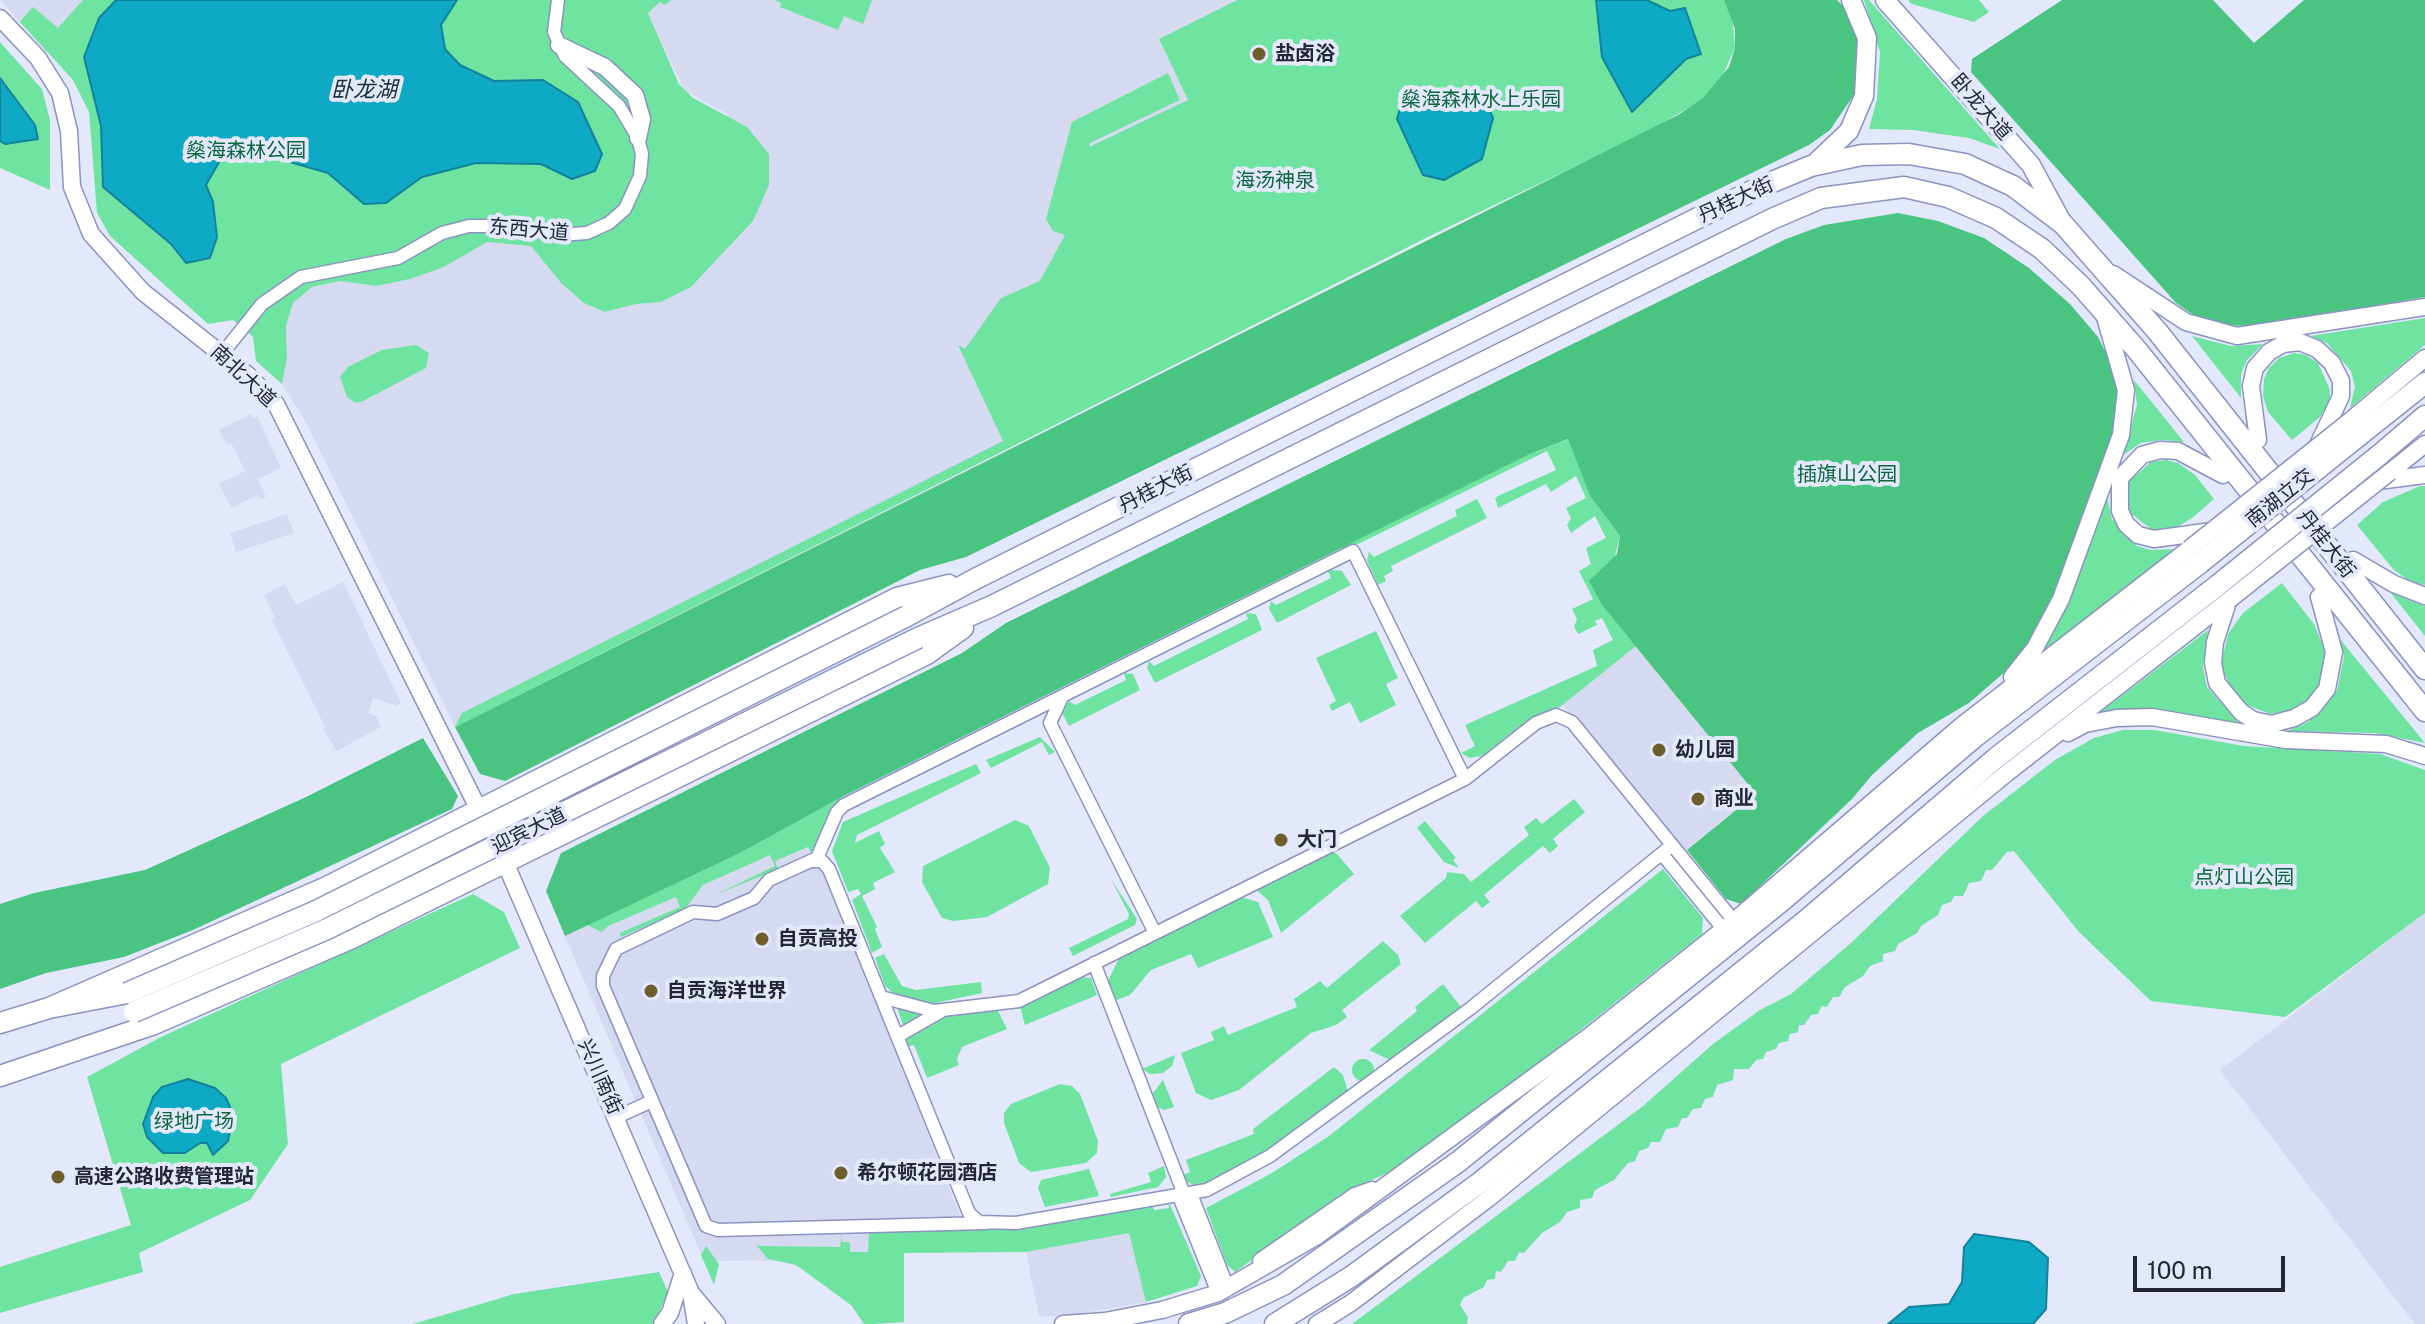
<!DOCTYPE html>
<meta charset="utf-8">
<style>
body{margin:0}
#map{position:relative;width:2425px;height:1324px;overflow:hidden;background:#e3e8fc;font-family:"Public Sans",sans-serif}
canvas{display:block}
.scale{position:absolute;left:2133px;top:1256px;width:152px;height:36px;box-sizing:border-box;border:4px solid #222638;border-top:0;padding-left:10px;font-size:24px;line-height:28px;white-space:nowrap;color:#222638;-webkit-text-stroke:6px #e3e8fc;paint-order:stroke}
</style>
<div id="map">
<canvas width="2425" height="1324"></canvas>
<div class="scale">100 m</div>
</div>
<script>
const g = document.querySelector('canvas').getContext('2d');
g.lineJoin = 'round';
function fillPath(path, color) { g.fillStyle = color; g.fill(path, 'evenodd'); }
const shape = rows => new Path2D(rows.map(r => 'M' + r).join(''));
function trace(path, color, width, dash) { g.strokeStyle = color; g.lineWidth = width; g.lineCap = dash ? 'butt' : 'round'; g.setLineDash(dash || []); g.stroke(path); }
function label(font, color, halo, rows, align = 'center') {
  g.font = font + ' "Public Sans","Noto Sans SC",sans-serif'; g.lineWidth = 8; g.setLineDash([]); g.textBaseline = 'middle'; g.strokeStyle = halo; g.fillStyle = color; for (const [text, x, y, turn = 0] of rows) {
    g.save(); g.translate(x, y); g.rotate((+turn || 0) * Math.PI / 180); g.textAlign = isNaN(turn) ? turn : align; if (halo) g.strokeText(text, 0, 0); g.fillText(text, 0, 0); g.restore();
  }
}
fillPath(shape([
 [0,0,102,0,47,53],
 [663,0,1237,0,1159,39,1188,100,1066,235,1011,334,964,357,1008,449,455,727,307,424,282,384,287,357,286,326,293,302,312,287,340,281,376,286,410,279,444,267,487,242,531,246,561,283,584,303,605,312,636,304,661,302,691,287,753,221,727,114,684,90,648,13],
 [251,414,253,418,257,416,281,468,258,479,266,497,261,499,258,495,231,508,219,484,245,471,231,443,227,445,219,430],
 [287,514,294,533,236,552,230,533],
 [343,582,401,703,397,706,373,698,368,713,376,716,381,727,337,751,323,729,325,727,272,620,275,618,264,595,284,584,296,605],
 [1636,646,1756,795,1682,853,1562,705],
 [803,817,966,1230,877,1230,871,1260,704,1261,565,936,740,853],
 [2425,913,2425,1324,2415,1324,2220,1070],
 [1130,1232,1146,1302,1073,1315,1039,1317,1026,1252]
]), '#d5daf0');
fillPath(shape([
 [83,0,671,0,665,5,660,2,648,13,679,84,693,98,747,127,769,154,769,185,753,221,691,287,661,302,636,304,605,312,584,303,561,283,531,246,487,242,444,267,410,279,376,286,340,281,312,287,293,303,286,326,287,357,282,384,256,361,253,337,233,320,208,324,110,236,97,213,89,112,73,80,20,22,33,7,58,28],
 [775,0,872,0,863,24,844,16,838,30,780,7,781,3],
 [1237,0,1724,0,1732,16,1735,48,1719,83,1703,99,1651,130,1434,234,455,727,462,713,1003,441,958,345,965,349,1001,298,1040,281,1065,235,1053,231,1046,219,1072,122,1168,73,1180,100,1090,143,1089,147,1188,100,1159,39],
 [1864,0,1869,0,2000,149,1969,138,1913,130,1869,129,1877,99,1880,52],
 [1908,0,1979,0,1989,12,1974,22,1912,4],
 [0,42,42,89,50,120,50,190,0,168],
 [2425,318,2425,345,2350,408,2355,387,2351,371,2327,343,2310,336],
 [2192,336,2231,346,2263,344,2247,360,2241,374,2241,398],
 [416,345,429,353,426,368,363,401,356,403,347,397,340,377,348,367,382,350],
 [2294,353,2306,355,2318,363,2330,390,2330,400,2320,417,2292,440,2268,412,2263,396,2264,379,2269,368,2279,358],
 [2134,380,2184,442,2161,440,2141,443,2123,455,2137,405],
 [1569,439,1590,496,1620,536,1602,605,1636,646,1560,707,1520,726,1482,756,1470,758,1461,753,1475,746,1465,725,1597,666,1593,650,1613,640,1602,618,1595,621,1597,625,1578,634,1574,627,1577,619,1572,609,1593,599,1579,571,1591,564,1586,548,1606,538,1595,516,1571,533,1567,525,1571,518,1566,508,1586,498,1576,476,1551,492,1546,484,1498,508,1495,498,1500,495,1556,470,1547,451,1344,551,1342,547,1530,454],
 [2166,460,2178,463,2195,475,2214,499,2192,518,2175,528,2155,532,2130,513,2126,498,2128,482,2151,462],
 [2420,486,2425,486,2425,585,2409,581,2393,569,2357,525,2383,502],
 [2107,496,2112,519,2137,546,2150,550,2176,549,2040,656,2070,601],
 [1477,499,1487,518,1391,566,1393,571,1384,576,1386,581,1378,585,1367,561,1369,552,1374,557,1457,516,1455,510],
 [1333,570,1342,571,1351,585,1277,623,1269,609,1271,601,1276,605,1331,578,1328,571],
 [2282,583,2314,624,2324,648,2326,665,2323,681,2314,696,2300,708,2270,714,2242,703,2232,691,2221,665,2228,634,2243,613],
 [2390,592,2425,606,2425,636],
 [1246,613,1256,614,1262,630,1155,683,1147,668,1149,661,1154,666,1248,619],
 [2208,630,2203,667,2207,687,2242,726,2158,709,2102,711],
 [1376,631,1398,678,1386,684,1396,705,1360,723,1350,702,1332,711,1329,705,1336,701,1316,658],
 [2339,638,2425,743,2375,733,2287,731,2308,722,2337,691,2344,656],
 [1124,673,1133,674,1140,690,1069,726,1062,713,1069,701,1075,705,1126,680],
 [2123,730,2154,730,2244,746,2380,754,2425,770,2425,913,2285,1017,2151,1001,2079,932,2014,851,2007,852,1992,870,1986,870,1981,881,1969,883,1963,896,1954,896,1951,902,1942,905,1938,915,1921,926,1917,933,1898,944,1895,951,1883,954,1883,961,1870,966,1863,976,1845,987,1839,997,1833,997,1827,1007,1822,1006,1818,1014,1811,1015,1804,1025,1799,1025,1798,1032,1790,1034,1788,1041,1779,1043,1776,1049,1766,1052,1763,1059,1756,1060,1749,1069,1734,1069,1733,1080,1717,1085,1713,1097,1705,1099,1701,1108,1693,1109,1687,1118,1682,1118,1678,1127,1666,1129,1660,1142,1651,1142,1648,1148,1639,1151,1635,1161,1628,1163,1614,1180,1595,1190,1592,1198,1580,1200,1580,1208,1567,1212,1560,1222,1542,1233,1524,1253,1519,1252,1515,1261,1508,1261,1501,1272,1496,1271,1495,1279,1487,1280,1484,1287,1463,1298,1460,1305,1468,1317,1467,1324,1352,1324,1643,1106,1713,1044,1760,1010,1791,994,1852,942,1983,816,2055,760,2094,738],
 [1040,737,1055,752,1049,755,1042,742,991,768,986,760],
 [976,764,981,773,857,835,855,843,879,831,885,844,880,848,895,872,873,883,875,889,862,896,877,927,875,929,882,947,872,953,852,900,861,894,858,889,848,892,832,851,843,822],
 [842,797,833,806,812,854,808,847,775,861,778,869,715,895,775,866,770,855,703,885,685,909,621,937,620,933,680,907,676,897,608,926,602,932,587,925,740,853],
 [1574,799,1585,812,1553,839,1558,846,1550,853,1543,846,1484,895,1490,902,1482,908,1476,901,1425,943,1400,916,1446,878,1447,872,1464,874,1471,882,1529,835,1524,827,1536,818,1542,824],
 [1015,820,1029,826,1050,868,1048,884,987,917,953,921,942,918,922,882,923,866],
 [1425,821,1456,858,1453,860,1459,868,1444,862,1417,828],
 [1329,852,1336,853,1354,874,1281,933,1268,900,1255,889],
 [1663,869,1703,918,1702,934,1487,1104,1392,1171,1353,1188,1235,1272,1227,1265,1206,1208,1272,1173,1329,1136],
 [1111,879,1137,919,1135,925,1073,956,1069,948,1128,919,1129,914],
 [473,894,504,912,520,948,281,1064,288,1144,250,1200,139,1253,143,1272,0,1313,0,1267,131,1225,87,1077,161,1037],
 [1241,897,1258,902,1273,937,1198,968,1191,954,1151,970,1130,995,1114,1001,1108,981,1120,956],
 [1383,941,1398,955,1401,964,1342,1010,1347,1017,1336,1025,1311,1033,1239,1090,1211,1100,1196,1093,1181,1053,1214,1040,1211,1032,1224,1026,1228,1035,1297,1007,1294,999,1320,981,1327,988],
 [884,954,902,986,916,990,981,982,982,993,931,1004,893,993,885,986,875,958],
 [1080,977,1091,978,1097,995,1025,1025,1020,1006],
 [1443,984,1461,1007,1392,1061,1369,1050,1417,1011,1415,1007],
 [897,1007,920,1012,921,1016,903,1025],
 [997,1009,1007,1029,962,1047,957,1059,959,1065,927,1078,914,1045,906,1047,907,1037,945,1015],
 [1175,1055,1172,1066,1163,1073,1150,1074,1142,1069],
 '1352 1070a11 11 0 1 1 22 0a11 11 0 1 1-22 0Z',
 [1334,1067,1343,1075,1349,1095,1246,1165,1198,1188,1185,1180,1183,1175,1190,1172,1186,1160,1254,1134,1253,1129],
 [1163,1080,1174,1107,1164,1110,1156,1106,1153,1093],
 [1060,1084,1072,1086,1080,1094,1098,1141,1097,1153,1086,1163,1031,1172,1019,1163,1004,1123,1004,1113,1011,1104],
 [1164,1166,1166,1177,1158,1187,1111,1197,1110,1194,1151,1182,1148,1173],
 [1089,1169,1099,1196,1045,1207,1038,1188,1041,1180],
 [1168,1200,1201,1276,1197,1286,1146,1302,1129,1233,1026,1252,904,1253,904,1322,874,1324,864,1324,851,1305,796,1265,768,1259,757,1246,840,1247,842,1234,842,1242,850,1242,850,1252,868,1252,869,1233,877,1230,1019,1230,1153,1204,1154,1210,1169,1208],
 [706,1246,719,1264,714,1285,701,1255],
 [659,1272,668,1292,654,1324,413,1324,514,1294]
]), '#6fe4a0');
fillPath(shape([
 [1724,0,1837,0,1845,8,1856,35,1860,64,1855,93,1830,130,1809,145,966,557,920,570,505,781,480,774,455,727,1678,115,1703,98,1729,67,1735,48,1735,29],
 [2062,0,2213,0,2254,43,2304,0,2425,0,2425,297,2261,325,2222,326,2198,318,2176,303,1971,72,1972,59],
 [1898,213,1938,221,1984,238,2029,268,2070,304,2098,337,2113,367,2119,394,2113,433,2053,600,2035,635,2007,670,1969,703,1918,733,1872,775,1852,799,1741,904,1726,899,1687,850,1756,794,1602,605,1589,581,1617,554,1620,536,1590,496,1568,439,1530,454,842,797,740,853,565,936,546,891,561,853,962,653,1006,623,1786,239,1824,225],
 [423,738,458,796,452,809,193,930,124,957,46,973,0,989,0,904,34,893,145,870,306,797]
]), '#4ac581');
const water = shape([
 [116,0,457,0,441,25,445,49,460,65,494,81,543,80,578,102,602,154,595,171,572,179,541,164,476,163,422,177,386,203,364,204,328,173,269,156,222,157,206,185,213,202,217,237,210,258,186,263,171,244,103,187,101,126,84,57,99,18,116,0],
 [1596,0,1647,0,1670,11,1685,8,1701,54,1686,59,1632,112,1602,57,1596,0],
 [0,78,35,125,38,139,5,144,0,141,0,78],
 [1430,93,1470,99,1484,97,1493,118,1482,159,1444,180,1423,175,1397,119,1401,105,1430,93],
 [188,1079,215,1088,226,1098,233,1114,228,1141,213,1155,207,1143,200,1143,185,1153,163,1153,147,1137,143,1124,153,1097,162,1087,188,1079],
 [1974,1234,2029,1242,2048,1258,2046,1309,2033,1324,1888,1324,1909,1307,1949,1304,1962,1282,1964,1247,1974,1234]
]);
fillPath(water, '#0da9c5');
trace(water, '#13829b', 2);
const minor = shape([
 [222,354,262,304,301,277,398,258,442,233,469,226,513,226,559,235,587,233,609,223,625,209,640,176,642,154,638,138,619,106,565,56,554,32,558,0],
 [1062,697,1050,723,1155,933],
 [1662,854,1724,930],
 [813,861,822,861,829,869,969,1213,979,1222,1016,1223,1207,1190,1270,1156,1471,1008,1671,846],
 [1094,963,1184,1194],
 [881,997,934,1011,1019,1001,1465,779,1536,723,1556,715,1572,722,1734,921],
 [898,1036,940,1012],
 [617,1117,652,1101],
 [1178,1194,1218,1293],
 [1191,1194,1228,1288],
 [986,1223,718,1230,706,1226,603,986,603,976,616,949,693,912,717,914,754,898,769,880,817,858,837,812,844,805,1353,551,1465,779]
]);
const tertiary = shape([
 [0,18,38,58,60,93,69,131,72,187,91,234,143,292,249,376,276,404,483,818],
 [559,45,605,67,635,95,642,119,638,138],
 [2113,274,2186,322,2237,336,2425,307],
 [2351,420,2425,358],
 [2258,440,2251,386,2255,368,2269,352,2283,344,2300,342,2317,349,2332,363,2341,381,2341,396,2317,447],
 [2390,472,2425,444],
 [2378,481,2425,475],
 [2212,531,2154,539,2138,535,2126,524,2120,511,2120,478,2142,455,2160,450,2178,451,2223,475],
 [2353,560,2394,584,2425,596],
 [2228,602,2215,642,2213,663,2217,683,2241,712,2253,720,2272,724,2294,718,2312,708,2327,689,2334,652,2319,597],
 [2012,677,2035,648,2061,599,2121,435,2126,390,2105,317],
 [2068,733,2085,724,2117,718,2152,717,2286,740,2386,744,2425,756],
 [501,853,691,1293,696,1324],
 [1261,1261,1355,1196,1372,1190],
 [692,1294,717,1324],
 [662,1324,670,1313,683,1273],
 [1063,1324,1105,1321,1162,1310,1218,1293,1317,1236,1587,1038,1734,921,1961,726,2189,549],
 [1317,1324,1351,1303,1489,1198,2007,773,2229,600]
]);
const secondary = shape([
 [1885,0,2031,165,2063,224],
 [1812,166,1849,131,1864,96,1867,38,1851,0]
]);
const primary = shape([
 [907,616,977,578,1760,187,1811,166,1862,155,1909,154,1965,164,2013,186,2063,224,2157,331,2425,669],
 [918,638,992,606,1772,219,1821,198,1904,187,1948,197,1996,218,2042,249,2081,286,2137,350,2425,711],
 [49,1008,327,887,897,598,949,585],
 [0,1023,49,1008,127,993],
 [0,1076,154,1024,352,938,927,654,963,628]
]);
const trunk = shape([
 [2361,434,2425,383],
 [2378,456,2425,416],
 [1189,1324,1225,1313,1283,1285,1458,1162,1783,900,1976,736,2200,563],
 [1275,1324,1352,1276,1479,1183,1804,922,1996,758,2218,585]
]);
trace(minor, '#8a93c1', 15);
trace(tertiary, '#8a93c1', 19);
trace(secondary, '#8a93c1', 21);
trace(primary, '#8a93c1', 23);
trace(trunk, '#8a93c1', 23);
trace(minor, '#fff', 12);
trace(tertiary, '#fff', 16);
trace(secondary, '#fff', 18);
trace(primary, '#fff', 20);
trace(trunk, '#fff', 20);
const tertiaryBridge = shape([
 [2189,549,2351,420],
 [2229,600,2390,472]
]);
const primaryBridge = shape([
 [127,993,316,911,907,616],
 [134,1012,327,929,918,638]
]);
const trunkBridge = shape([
 [2200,563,2361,434],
 [2218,585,2378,456]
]);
trace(tertiaryBridge, '#8a93c1', 19, []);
trace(primaryBridge, '#8a93c1', 23, []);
trace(trunkBridge, '#8a93c1', 23, []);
trace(tertiaryBridge, '#fff', 16);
trace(primaryBridge, '#fff', 20);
trace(trunkBridge, '#fff', 20);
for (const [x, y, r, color] of [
 [1259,54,8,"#6c5f2c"],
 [1659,750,8,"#6c5f2c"],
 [1698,799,8,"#6c5f2c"],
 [1281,840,8,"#6c5f2c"],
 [762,939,8,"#6c5f2c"],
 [651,991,8,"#6c5f2c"],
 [841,1173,8,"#6c5f2c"],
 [58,1177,8,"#6c5f2c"]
]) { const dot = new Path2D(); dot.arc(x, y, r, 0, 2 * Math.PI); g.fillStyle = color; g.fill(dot); trace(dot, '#e3e8fc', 3); }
label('bold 20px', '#222638', '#e3e8fc', [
 ["盐卤浴",1275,54],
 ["幼儿园",1675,750],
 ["商业",1714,799],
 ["大门",1297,840],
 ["自贡高投",778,939],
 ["自贡海洋世界",667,991],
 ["希尔顿花园酒店",857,1173],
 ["高速公路收费管理站",74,1177]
], 'left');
label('20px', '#0a673c', '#e3e8fc', [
 ["燊海森林水上乐园",1481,100],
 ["燊海森林公园",246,151],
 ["海汤神泉",1275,181],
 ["插旗山公园",1847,475],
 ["点灯山公园",2244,878],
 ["绿地广场",194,1122]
]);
label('20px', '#222638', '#e3e8fc', [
 ["卧龙大道",1981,107,49],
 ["丹桂大街",1736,200,-25],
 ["东西大道",529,230,5],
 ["南北大道",243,376,43],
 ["丹桂大街",1156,489,-27],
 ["南湖立交",2280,498,-39],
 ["丹桂大街",2326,544,52],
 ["迎宾大道",529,831,-26],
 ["兴川南街",600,1077,66]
]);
label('italic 22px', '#163138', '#e3e8fc', [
 ["卧龙湖",364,90]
]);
</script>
